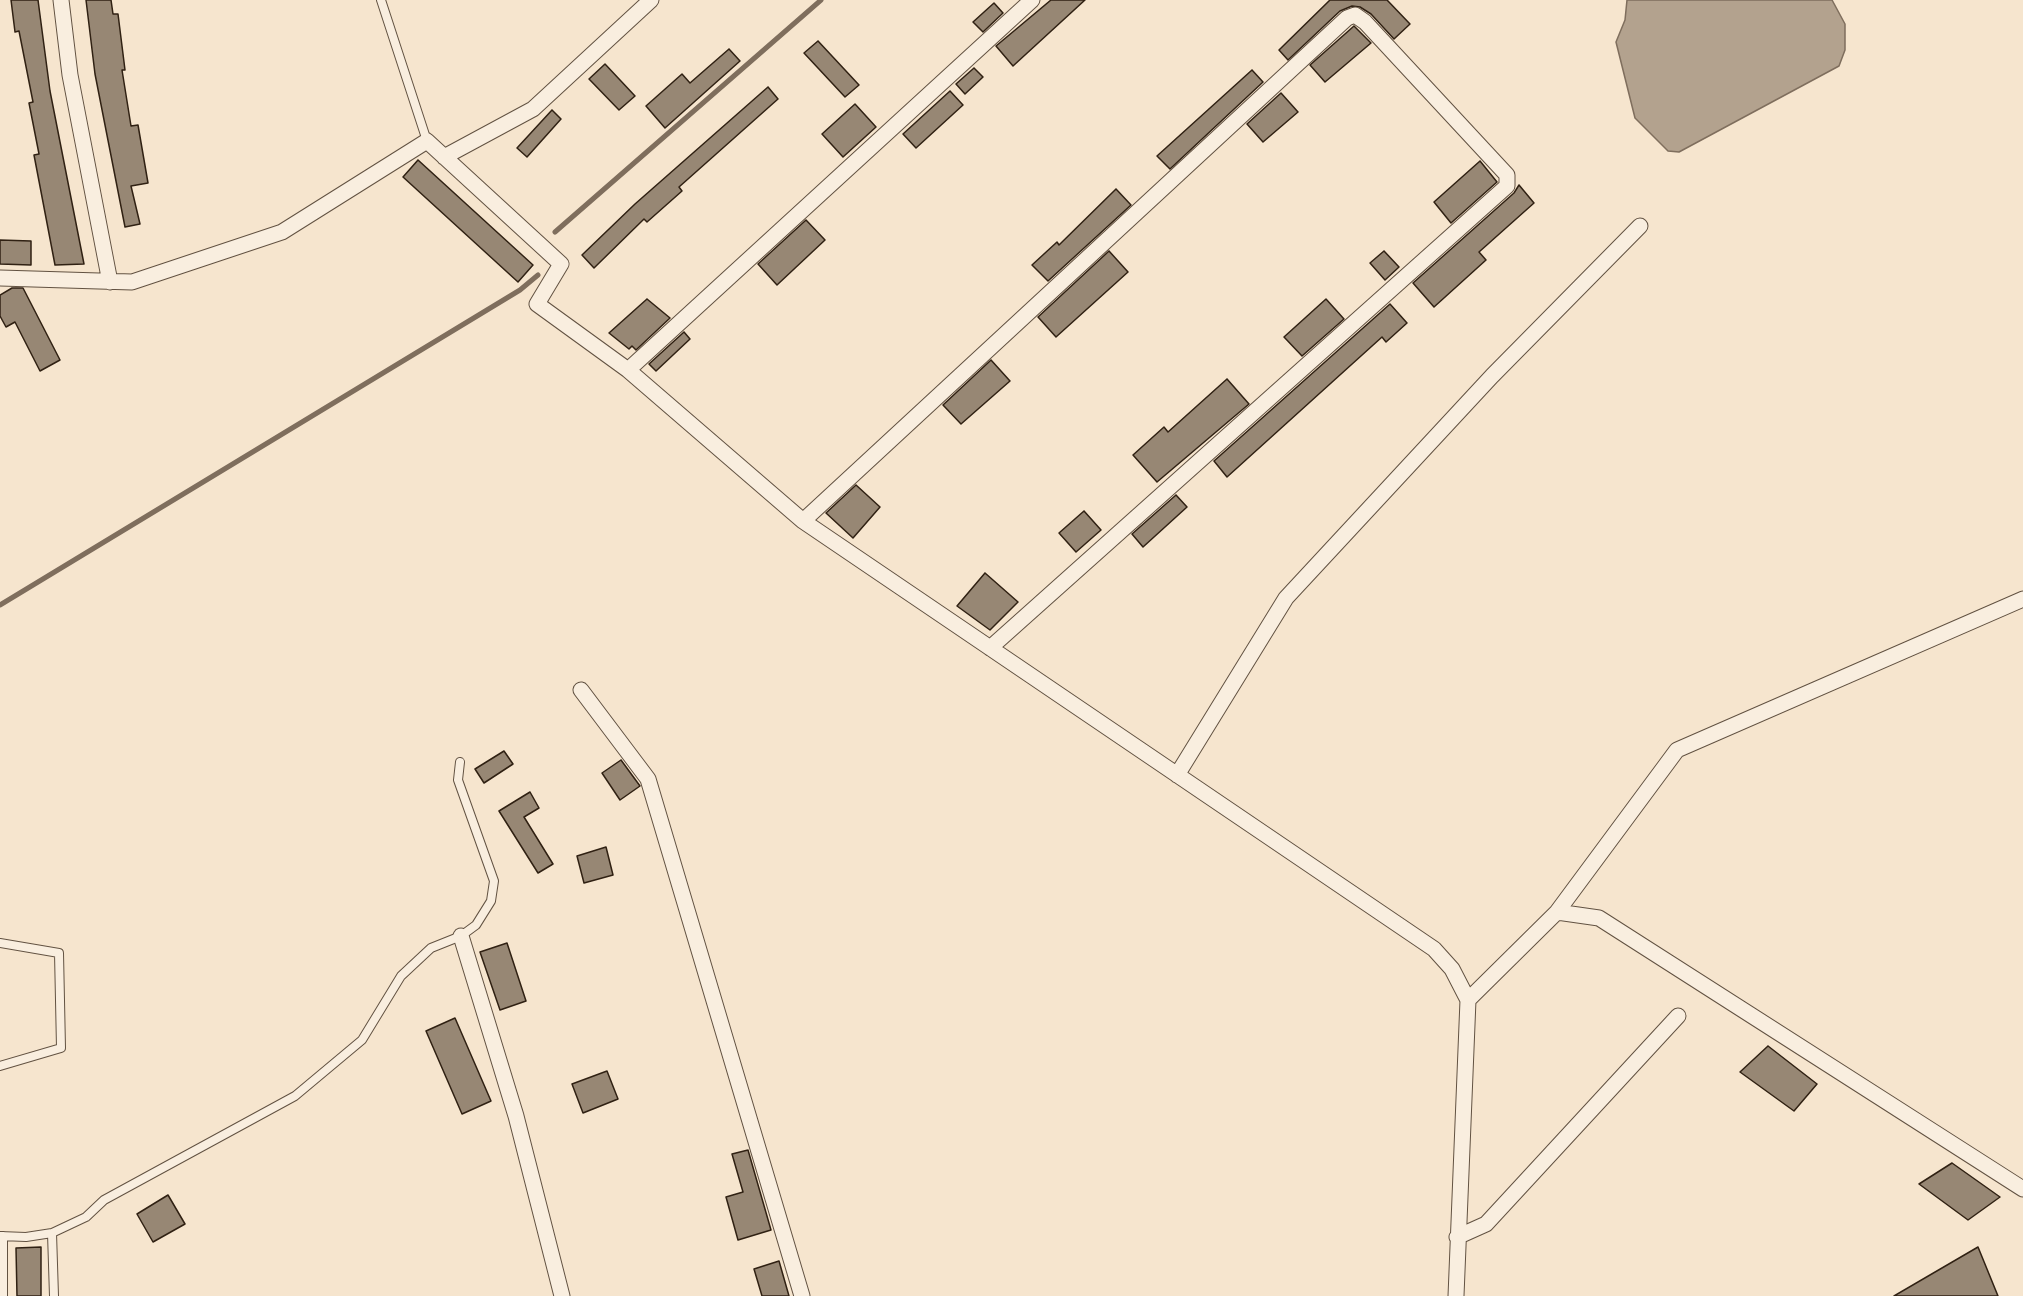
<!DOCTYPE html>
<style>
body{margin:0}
canvas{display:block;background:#f6e5ce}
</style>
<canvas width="2023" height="1296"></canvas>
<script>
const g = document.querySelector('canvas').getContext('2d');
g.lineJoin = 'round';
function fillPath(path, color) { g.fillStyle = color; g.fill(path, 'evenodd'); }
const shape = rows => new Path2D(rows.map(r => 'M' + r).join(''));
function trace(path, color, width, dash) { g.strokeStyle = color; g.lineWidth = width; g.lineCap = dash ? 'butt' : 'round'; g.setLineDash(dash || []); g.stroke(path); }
const water = shape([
 [1627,0,1832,0,1845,24,1845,50,1839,66,1679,152,1668,151,1635,118,1616,42,1625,20,1627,0]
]);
fillPath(water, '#b3a28e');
trace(water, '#7f6e5d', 1.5);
trace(shape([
 [555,232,821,0],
 [0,605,520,290,538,275]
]), '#7f6e5d', 5);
const building = shape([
 [11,0,38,0,50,91,84,264,55,265,34,155,39,154,29,103,33,102,19,31,15,32,11,0],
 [86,0,111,0,113,14,118,14,125,70,122,70,131,126,138,125,148,183,131,186,140,224,125,227,95,74,86,0],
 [1051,0,1085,0,1013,66,996,46,1051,0],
 [1330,0,1387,0,1410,24,1394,39,1371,14,1360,7,1352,6,1340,11,1288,60,1279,50,1330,0],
 [994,3,1003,13,983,32,973,22,994,3],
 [1354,26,1371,43,1325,82,1310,65,1354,26],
 [818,41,859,85,845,97,804,53,818,41],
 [729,49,740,61,665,128,646,106,682,74,690,83,729,49],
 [605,64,635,96,619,110,589,79,605,64],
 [974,68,983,77,965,94,956,84,974,68],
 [1252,70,1263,82,1170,169,1157,156,1252,70],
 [768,87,778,99,679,187,682,191,647,222,644,219,594,268,582,255,635,204,768,87],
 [950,91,963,105,916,148,903,134,950,91],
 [1281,93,1298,112,1263,142,1247,124,1281,93],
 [855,104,876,127,843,157,822,134,855,104],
 [552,110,561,119,527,157,517,148,552,110],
 [418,160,533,265,518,282,403,177,418,160],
 [1480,161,1497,182,1451,223,1434,202,1480,161],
 [1519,185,1534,203,1479,252,1486,260,1434,307,1413,283,1514,193,1519,185],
 [1116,189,1131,205,1048,281,1032,265,1057,242,1059,245,1116,189],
 [806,220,825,240,777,285,758,264,806,220],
 [0,240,31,241,31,265,0,264,0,240],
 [1109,251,1128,272,1056,337,1038,317,1109,251],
 [1384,251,1399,267,1385,280,1370,263,1384,251],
 [12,288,23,288,60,360,40,371,15,322,6,327,0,316,0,295,12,288],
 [647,299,670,318,636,350,632,346,629,349,609,333,647,299],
 [1326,299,1344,319,1302,356,1284,337,1326,299],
 [1390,304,1407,323,1386,342,1382,337,1227,477,1214,461,1390,304],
 [684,332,690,339,656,371,649,364,684,332],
 [991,360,1010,381,961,424,943,405,991,360],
 [1227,379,1249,404,1157,482,1133,455,1164,427,1168,432,1227,379],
 [856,485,880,507,853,538,826,513,856,485],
 [1176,495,1187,507,1143,547,1132,534,1176,495],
 [1084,511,1101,530,1076,552,1059,533,1084,511],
 [985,573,1018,602,990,630,957,606,985,573],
 [504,751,513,764,484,783,475,769,504,751],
 [621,760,640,786,620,800,602,773,621,760],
 [530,792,539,808,524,817,553,864,538,873,499,811,530,792],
 [606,847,613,875,584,883,577,856,606,847],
 [507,943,526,1001,500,1010,480,952,507,943],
 [455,1018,491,1101,462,1114,426,1031,455,1018],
 [1768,1046,1817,1084,1794,1111,1740,1072,1768,1046],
 [607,1071,618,1099,583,1113,572,1084,607,1071],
 [748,1150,771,1230,738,1240,726,1197,743,1192,732,1154,748,1150],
 [1952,1163,2000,1197,1968,1220,1919,1184,1952,1163],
 [168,1195,185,1224,153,1242,137,1214,168,1195],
 [41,1247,41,1296,17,1296,16,1248,41,1247],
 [1978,1247,1998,1296,1894,1296,1978,1247],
 [779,1261,789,1296,762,1296,754,1269,779,1261]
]);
fillPath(building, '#978774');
trace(building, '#302113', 1.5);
const service = shape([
 [381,0,427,141],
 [0,943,59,953,61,1048,0,1066],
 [52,1233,54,1296],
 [0,1236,26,1237,52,1233,86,1217,104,1200,295,1096,362,1040,401,976,431,948,461,936,476,925,491,901,494,881,458,780,460,762],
 [3,1296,3,1236]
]);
const minor = shape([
 [61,0,70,75,110,282],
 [444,157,533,109,651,0],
 [0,278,132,282,282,232,427,141,561,264,537,304,628,370,803,521,1434,949,1452,969,1468,1000,1456,1296],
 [628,370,1032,0],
 [803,521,1347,18,1355,15,1365,22,1507,175,1507,186,990,648],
 [581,690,648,779,802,1296],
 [1177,775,1286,598,1492,376,1640,226],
 [1557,912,1599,918,2023,1189],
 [461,936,516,1116,562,1296],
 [1468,1000,1557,912,1677,750,2023,599],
 [1457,1237,1486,1224,1678,1016]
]);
trace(service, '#625242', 10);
trace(minor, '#625242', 17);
trace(service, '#f9eedf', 8);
trace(minor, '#f9eedf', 15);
</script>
